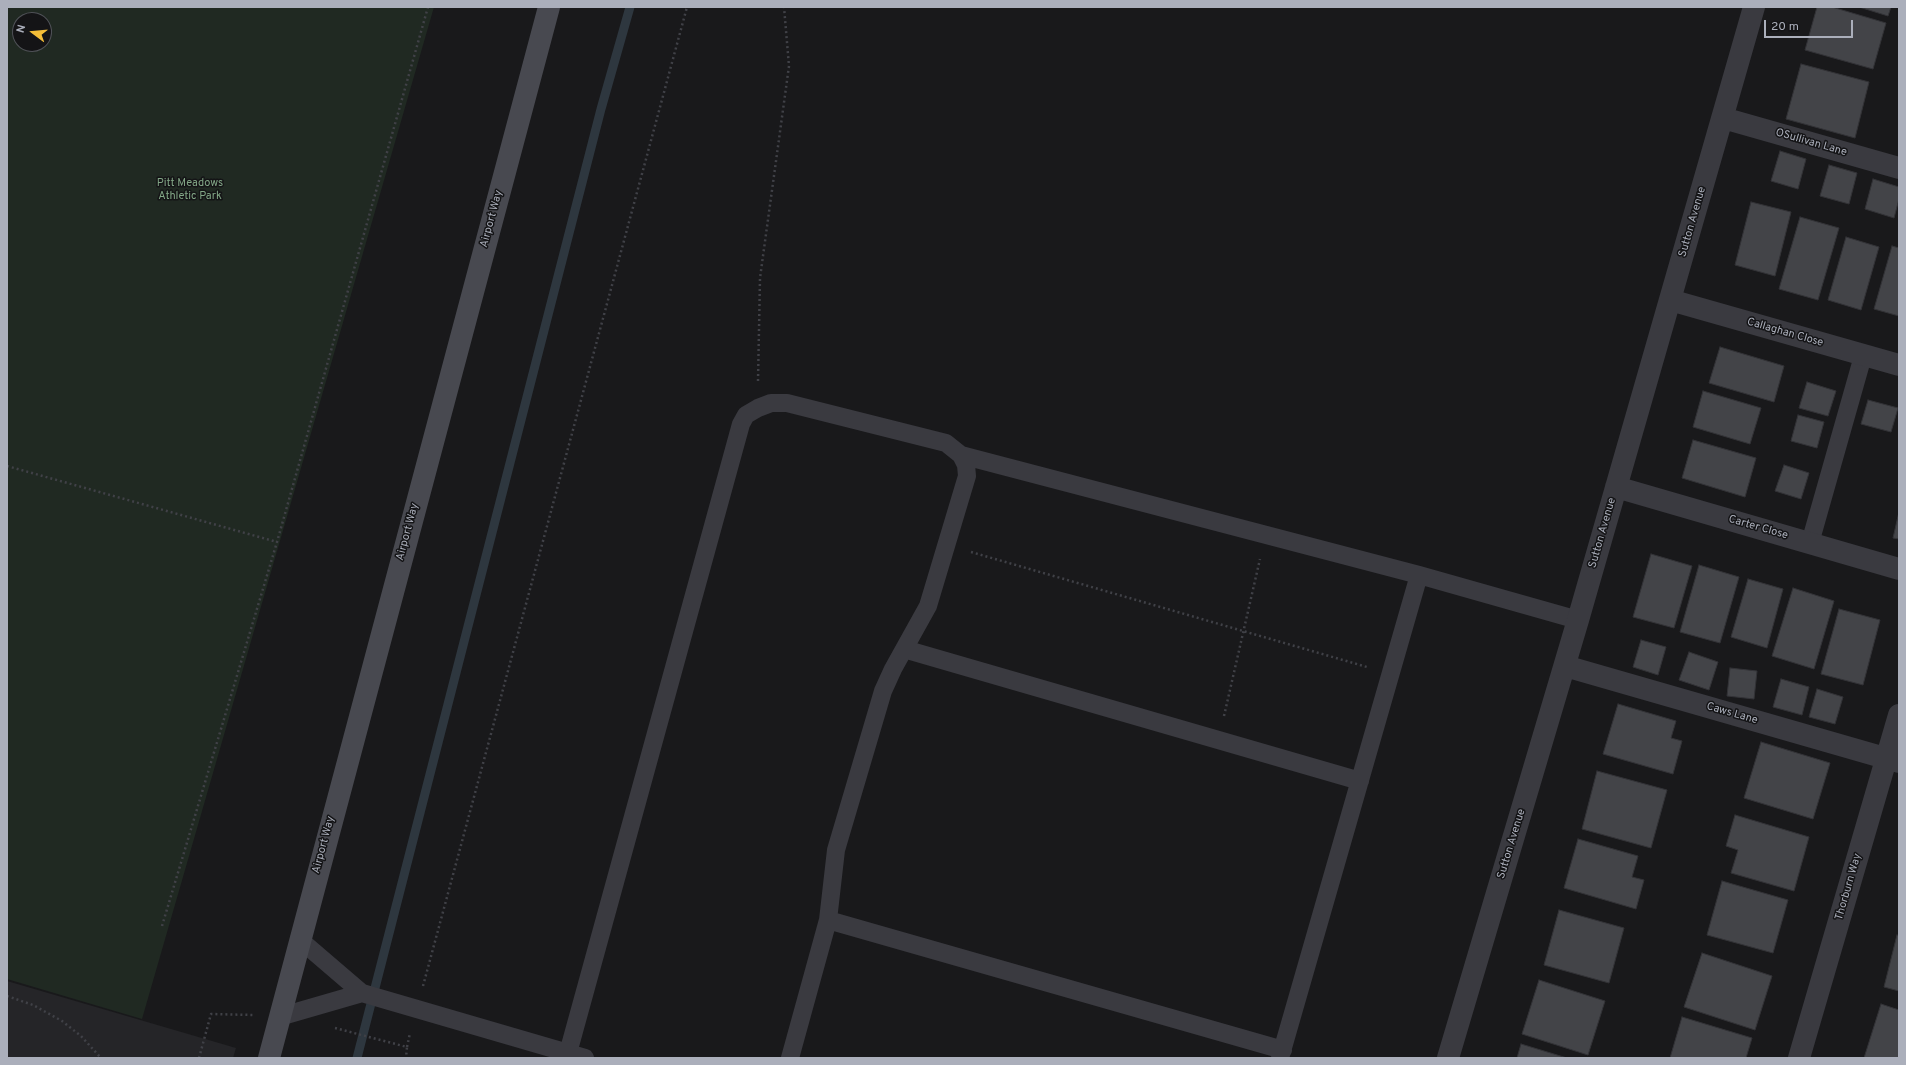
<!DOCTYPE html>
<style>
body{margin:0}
#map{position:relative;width:1906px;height:1065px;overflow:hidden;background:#19191b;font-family:Overpass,sans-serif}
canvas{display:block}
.frame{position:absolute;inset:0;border:8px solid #abafbb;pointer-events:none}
.north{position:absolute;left:12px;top:12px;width:40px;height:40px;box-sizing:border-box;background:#141416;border:1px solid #505258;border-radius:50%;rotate:286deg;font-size:11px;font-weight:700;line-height:16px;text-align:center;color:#abafbb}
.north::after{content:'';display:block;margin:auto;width:14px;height:18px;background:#f3bd38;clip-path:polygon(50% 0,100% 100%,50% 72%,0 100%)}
.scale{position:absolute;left:1764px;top:20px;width:89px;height:18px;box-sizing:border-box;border:2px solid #abafbb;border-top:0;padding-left:5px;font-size:12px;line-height:14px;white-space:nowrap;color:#abafbb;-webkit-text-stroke:3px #141416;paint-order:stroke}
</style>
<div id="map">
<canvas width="1906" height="1065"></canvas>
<div class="frame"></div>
<div class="north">N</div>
<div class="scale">20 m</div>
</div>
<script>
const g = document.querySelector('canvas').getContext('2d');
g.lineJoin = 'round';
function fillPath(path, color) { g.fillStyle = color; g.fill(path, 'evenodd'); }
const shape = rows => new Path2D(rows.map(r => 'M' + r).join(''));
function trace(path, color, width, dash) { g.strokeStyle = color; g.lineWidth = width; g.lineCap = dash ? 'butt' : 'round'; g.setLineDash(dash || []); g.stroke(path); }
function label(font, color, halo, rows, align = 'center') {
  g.font = font + ' Overpass,sans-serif'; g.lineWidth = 3; g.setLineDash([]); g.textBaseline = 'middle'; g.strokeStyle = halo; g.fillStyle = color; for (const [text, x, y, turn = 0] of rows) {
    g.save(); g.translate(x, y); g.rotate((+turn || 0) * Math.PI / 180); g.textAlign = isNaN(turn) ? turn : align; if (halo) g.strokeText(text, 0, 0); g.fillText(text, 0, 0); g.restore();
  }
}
fillPath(shape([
 [7,981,236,1048,233,1058,7,1058]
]), '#252528');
fillPath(shape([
 [7,7,434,7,142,1019,7,979],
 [20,20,44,20,44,44,20,44]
]), '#202922');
trace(shape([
 [357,1058,601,109,630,7]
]), '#2e373f', 9);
const building = shape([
 [1817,7,1832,7,1886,23,1873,69,1805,50,1817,7],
 [1859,7,1891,7,1888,16,1859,7],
 [1801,64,1869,82,1855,138,1786,119,1801,64],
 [1780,151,1806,159,1798,189,1771,181,1780,151],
 [1829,165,1857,173,1849,204,1820,196,1829,165],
 [1873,179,1899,187,1899,199,1894,218,1865,209,1873,179],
 [1751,202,1791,212,1775,276,1735,265,1751,202],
 [1800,217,1839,228,1818,300,1779,289,1800,217],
 [1846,237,1879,247,1861,310,1828,300,1846,237],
 [1892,246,1899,248,1899,316,1874,309,1892,246],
 [1720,347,1784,366,1774,402,1709,383,1720,347],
 [1807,382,1836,391,1828,416,1799,408,1807,382],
 [1703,391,1761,408,1750,444,1693,427,1703,391],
 [1868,400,1898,408,1891,432,1861,424,1868,400],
 [1798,415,1824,422,1817,448,1791,441,1798,415],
 [1693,440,1756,458,1745,497,1682,478,1693,440],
 [1784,465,1809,473,1801,499,1775,491,1784,465],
 [1899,512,1899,539,1893,538,1899,512],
 [1651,554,1692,566,1674,628,1633,617,1651,554],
 [1699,565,1739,577,1720,643,1680,632,1699,565],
 [1748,579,1783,589,1767,648,1731,637,1748,579],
 [1793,588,1834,601,1814,669,1772,656,1793,588],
 [1839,609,1880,620,1863,685,1821,674,1839,609],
 [1641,640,1666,647,1658,675,1633,667,1641,640],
 [1689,652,1718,662,1709,690,1679,680,1689,652],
 [1730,668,1757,671,1754,699,1727,696,1730,668],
 [1781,679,1809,687,1802,715,1773,707,1781,679],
 [1817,689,1843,697,1835,724,1809,717,1817,689],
 [1618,704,1676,721,1671,738,1682,741,1673,774,1603,754,1618,704],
 [1761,742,1830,763,1813,819,1744,798,1761,742],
 [1597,771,1667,790,1651,848,1582,829,1597,771],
 [1735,815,1809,837,1794,891,1731,873,1738,850,1726,846,1735,815],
 [1578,839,1638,856,1632,877,1644,880,1636,909,1564,888,1578,839],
 [1722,881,1788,900,1773,953,1707,935,1722,881],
 [1559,910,1624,928,1609,983,1544,965,1559,910],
 [1897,935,1899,936,1899,991,1884,987,1897,935],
 [1702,953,1772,976,1755,1030,1684,1007,1702,953],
 [1539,980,1605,1001,1588,1055,1522,1034,1539,980],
 [1881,1004,1899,1010,1899,1058,1864,1058,1881,1004],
 [1682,1017,1752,1038,1746,1058,1670,1058,1682,1017],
 [1521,1044,1567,1058,1517,1058,1521,1044]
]);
fillPath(building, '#434448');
trace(building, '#333337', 1);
trace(shape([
 [758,381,760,278,789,66,784,7],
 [7,466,277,542],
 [971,552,1367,667],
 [1224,716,1260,559],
 [162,926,277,542,428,7],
 [423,986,687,7],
 [7,996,33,1005,62,1021,81,1036,101,1058],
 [335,1028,407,1047,406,1058],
 [407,1047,410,1033],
 [199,1058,211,1014,253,1015]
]), '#404147', 2.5, [2, 3]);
trace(shape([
 [961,455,1419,575,1578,620],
 [1810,543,1863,356],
 [904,649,1360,781],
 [828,920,1283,1050],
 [299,939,362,993,585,1058],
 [279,1017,362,993],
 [568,1053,741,424,746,415,758,408,771,403,787,403,946,443,961,455,966,465,967,476,928,606,893,669,883,691,836,850,828,920,790,1058],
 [1280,1058,1419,575]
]), '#3a3a40', 18);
trace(shape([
 [1723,118,1899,168],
 [1670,300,1899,365],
 [1616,487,1899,569],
 [1565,666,1899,762],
 [1448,1058,1578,620,1754,7],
 [1799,1058,1899,715]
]), '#3a3a40', 22);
trace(shape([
 [269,1058,549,7]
]), '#484950', 22);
label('11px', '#abafbb', '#141416', [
 ["OSullivan Lane",1811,143,16],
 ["Airport Way",492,219,-75],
 ["Sutton Avenue",1693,222,-74],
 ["Callaghan Close",1785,333,16],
 ["Carter Close",1758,528,16],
 ["Airport Way",408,532,-75],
 ["Sutton Avenue",1603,533,-74],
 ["Caws Lane",1732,714,16],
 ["Sutton Avenue",1512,844,-73],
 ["Airport Way",324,845,-75],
 ["Thorburn Way",1849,887,-74]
]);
label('11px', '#82a686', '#141416', [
 ["Pitt Meadows",190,184],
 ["Athletic Park",190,197]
]);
</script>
